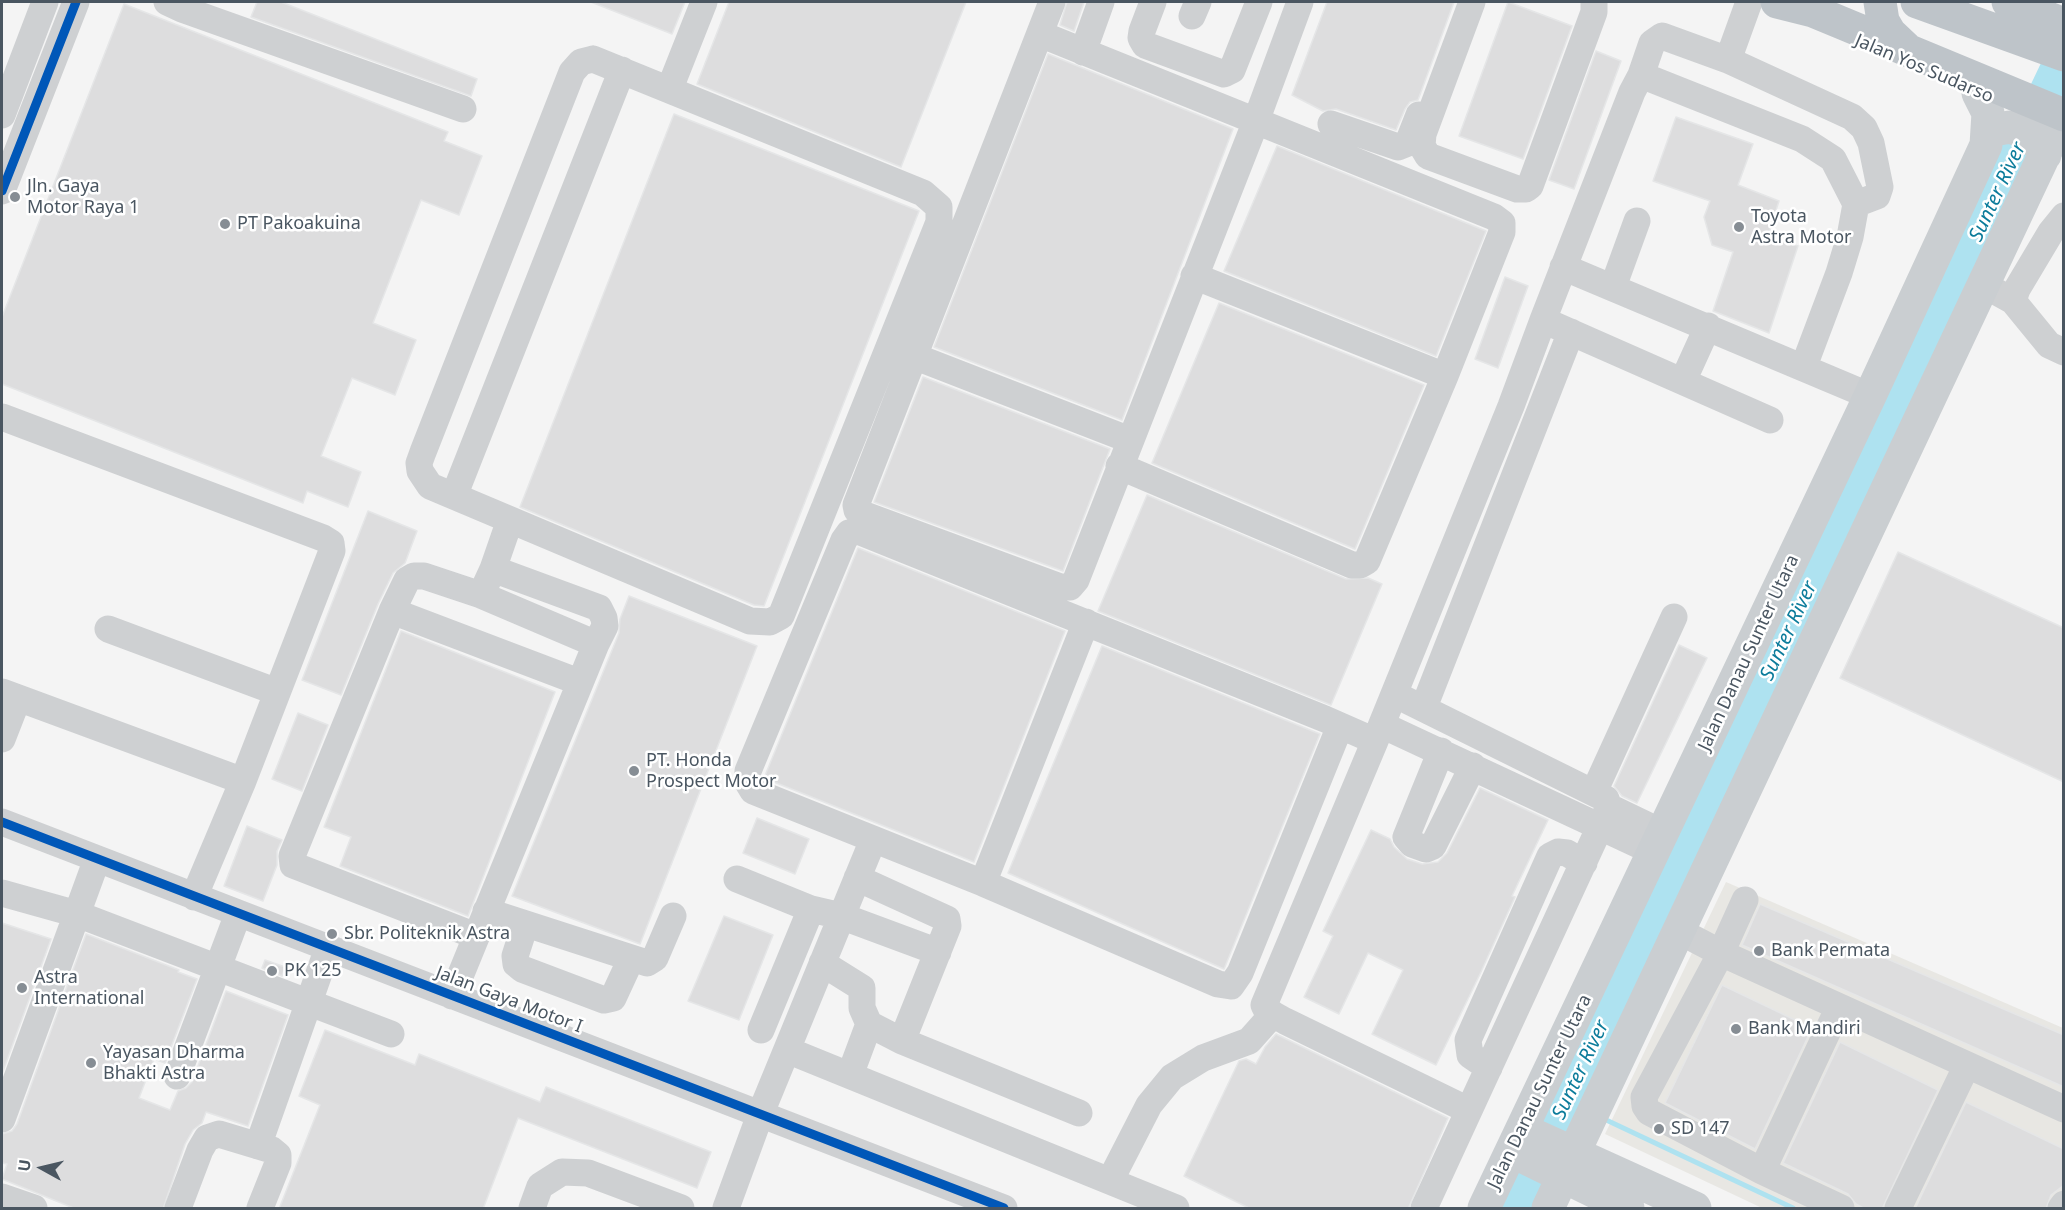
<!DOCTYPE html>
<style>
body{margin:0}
#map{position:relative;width:2065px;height:1210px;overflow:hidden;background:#f4f4f4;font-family:"Noto Sans",sans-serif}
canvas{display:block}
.frame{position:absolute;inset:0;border:3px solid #4a5661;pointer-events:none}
.north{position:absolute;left:12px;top:1138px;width:60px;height:60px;-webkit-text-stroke:4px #fff;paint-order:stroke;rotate:278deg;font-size:16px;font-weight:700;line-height:24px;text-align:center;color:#4a5661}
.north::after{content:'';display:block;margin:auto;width:21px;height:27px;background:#4a5661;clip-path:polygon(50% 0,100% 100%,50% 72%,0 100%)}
</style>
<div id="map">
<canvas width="2065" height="1210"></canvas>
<div class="frame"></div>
<div class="north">U</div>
</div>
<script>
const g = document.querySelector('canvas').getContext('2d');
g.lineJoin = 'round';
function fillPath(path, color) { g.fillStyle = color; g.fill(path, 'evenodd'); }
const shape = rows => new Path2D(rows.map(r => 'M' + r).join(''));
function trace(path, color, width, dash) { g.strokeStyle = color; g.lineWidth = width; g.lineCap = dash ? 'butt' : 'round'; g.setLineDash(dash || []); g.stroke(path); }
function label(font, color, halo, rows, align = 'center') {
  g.font = font + ' "Noto Sans",sans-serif'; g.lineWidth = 5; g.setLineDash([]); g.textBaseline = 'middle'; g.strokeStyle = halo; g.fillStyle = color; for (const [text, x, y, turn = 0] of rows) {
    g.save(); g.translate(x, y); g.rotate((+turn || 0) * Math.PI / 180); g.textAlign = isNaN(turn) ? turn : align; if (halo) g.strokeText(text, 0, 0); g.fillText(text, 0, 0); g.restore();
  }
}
fillPath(shape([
 [1726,882,2063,1028,2063,1208,1762,1208,1605,1134]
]), '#e8e7e3');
trace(shape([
 [1565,1101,1582,1109],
 [1602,1118,1793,1208]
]), '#aee2f0', 5);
trace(shape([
 [1515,1208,2064,53]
]), '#aee2f0', 33);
const building = shape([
 [257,2,281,2,477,79,471,96,251,17,257,2],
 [591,2,685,2,672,34,591,2],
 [729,2,966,2,901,167,697,84,729,2],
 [1067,2,1084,2,1074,31,1060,25,1067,2],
 [1327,2,1454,2,1418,100,1410,102,1405,109,1396,130,1336,109,1323,111,1292,95,1327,2],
 [1508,2,1572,26,1523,159,1459,136,1508,2],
 [124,4,448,132,444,141,482,156,459,215,421,200,373,323,416,340,395,395,352,378,321,456,361,472,348,507,307,491,303,503,2,384,2,317,124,4],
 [1596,51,1621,61,1574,189,1549,180,1596,51],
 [1048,54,1233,129,1122,420,934,347,1048,54],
 [674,114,919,211,764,606,754,605,520,507,674,114],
 [1676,117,1753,144,1738,185,1779,201,1768,236,1798,246,1769,333,1713,311,1733,252,1712,245,1704,217,1710,201,1653,181,1676,117],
 [1277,146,1486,231,1436,356,1224,271,1277,146],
 [1505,277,1528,286,1498,368,1475,359,1505,277],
 [1219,303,1424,385,1355,549,1152,463,1219,303],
 [923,377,1110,449,1063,571,874,502,923,377],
 [1147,495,1346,579,1368,578,1382,584,1331,705,1098,611,1147,495],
 [368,511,417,531,405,563,393,573,378,604,341,695,302,680,368,511],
 [858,548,1065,631,974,862,764,778,858,548],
 [1898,552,2064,628,2064,782,1840,678,1898,552],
 [629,596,757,646,640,944,512,896,619,633,620,619,629,596],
 [401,631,555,692,468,916,340,866,351,837,324,827,401,631],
 [1679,645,1707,658,1637,803,1622,796,1614,786,1679,645],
 [1102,646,1320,734,1224,969,1008,873,1102,646],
 [298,713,328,725,302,791,272,779,298,713],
 [1480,788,1548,820,1512,896,1515,897,1480,974,1436,1065,1372,1034,1403,970,1368,953,1339,1014,1304,997,1333,936,1323,931,1371,830,1390,839,1394,847,1407,859,1422,864,1438,862,1447,853,1480,788],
 [757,818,809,839,795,874,743,853,757,818],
 [247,826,282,840,277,851,277,865,263,901,224,886,247,826],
 [1760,904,2064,1035,2064,1087,1742,945,1760,904],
 [724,916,773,935,739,1020,688,1001,724,916],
 [2,923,51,939,2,1074,2,923],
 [86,934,179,970,178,972,197,979,165,1063,154,1059,139,1098,170,1110,178,1091,186,1088,192,1082,226,991,288,1015,248,1126,206,1112,202,1123,193,1130,185,1144,163,1209,76,1209,2,1179,7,1164,2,1163,2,1134,12,1131,17,1124,86,934],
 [265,960,285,967,282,976,262,968,265,960],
 [1722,985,1812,1028,1755,1149,1665,1103,1722,985],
 [325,1030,415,1065,419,1054,540,1102,546,1087,711,1152,697,1188,518,1118,483,1209,279,1209,320,1105,299,1096,325,1030],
 [1276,1034,1448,1118,1408,1209,1251,1209,1184,1176,1239,1061,1246,1059,1256,1064,1265,1047,1276,1034],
 [1840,1042,1938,1090,1882,1209,1865,1209,1856,1204,1848,1194,1783,1163,1840,1042],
 [1966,1102,2064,1149,2064,1185,2051,1195,2046,1209,1915,1209,1966,1102]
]);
fillPath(building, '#ddddde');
trace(building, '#e5e6e7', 1.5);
trace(shape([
 [167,2,182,9,463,109],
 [1052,2,856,505,857,510,862,514,1060,587,1070,587,1076,580,1256,121,1300,2],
 [1153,2,1142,31,1141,38,1145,45,1224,74,1232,70,1259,2],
 [1472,2,1423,134,1422,146,1428,156,1517,189,1526,189,1530,186,1594,12,1594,2],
 [1749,2,1728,60,1852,117,1864,128,1871,143,1880,187,1877,196,1856,204,1833,159,1802,139,1641,75,1632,92,1543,320,1770,420],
 [1192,16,1198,2],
 [1040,34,1494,217,1502,223,1502,232,1445,376,1367,561,1360,565,1352,565,1119,466],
 [1083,52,1101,2],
 [593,59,923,193,939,207,939,222,781,616,770,622,750,621,430,486,420,471,419,463,423,452,572,72,581,62,593,59],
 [1641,75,1652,43,1662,36,1728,60],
 [670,88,704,2],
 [2,115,45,2],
 [1331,124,1398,147,1408,143,1419,115],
 [2,191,76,2],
 [1563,267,1870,396],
 [1194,276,1445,376],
 [1984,285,2013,301,2049,345,2064,352],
 [1613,287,1637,221],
 [2013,301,2017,289,2051,232,2064,216],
 [916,357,1130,440],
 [1804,366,1839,273,1850,237,1856,204],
 [1683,381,1708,326],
 [2,417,323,538,331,543,332,551,243,781,2,692],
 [454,496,622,70],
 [493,569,510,520],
 [481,595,493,569,599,608,604,618,605,626,596,644],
 [392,611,579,682],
 [108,629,277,692],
 [1394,694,1606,799,1609,807,1424,1208],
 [1424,707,1571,332],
 [1382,725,1654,852],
 [1340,726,1240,973,1231,986,1218,984,983,883,753,791,747,781,748,771,844,540,849,533,858,531,1325,719,1375,741],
 [2,739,18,698],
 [1441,751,1406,837,1412,844,1426,849,1433,846,1473,766],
 [1594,792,1674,617],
 [1609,807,1663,833],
 [2,822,1004,1208],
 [857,878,947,919,948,926,902,1041],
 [737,879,811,909,841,916,938,952],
 [983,883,1086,622],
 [2,893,77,914,391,1034],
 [194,897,243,781],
 [1745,900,1721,953,1644,1097,1645,1106,1649,1112,1762,1171,1841,1208],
 [486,911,647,963,655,958,673,916],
 [525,925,515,956,516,964,522,969,604,1000,613,998,631,959],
 [1679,931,1721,953,2064,1109],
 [822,963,862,988,862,1008,869,1024,902,1041,1079,1113],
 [452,996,596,644,481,595,424,576,414,576,407,580,392,611,292,856,293,865,476,936],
 [761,1030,811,909],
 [787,1050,1176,1208],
 [1489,1068,1470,1055,1468,1040,1550,856,1558,852,1567,853,1584,863],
 [850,1075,869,1024],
 [177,1076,238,914],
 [1468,1110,1285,1021,1267,1011,1264,1005,1375,741,1511,406,1543,320],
 [2,1119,97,859],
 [258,1146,328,948],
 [1762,1171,1839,1007],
 [1110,1181,1149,1105,1172,1077,1203,1058,1249,1041,1273,1014],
 [2,1197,34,1208],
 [178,1208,200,1150,207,1138,219,1134,272,1150,278,1155,278,1163,260,1208],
 [532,1208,540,1186,562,1172,588,1173,681,1208],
 [726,1208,760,1115,873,840],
 [1898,1208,1967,1065],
 [2061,1208,2064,1204]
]), '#ced0d2', 27);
trace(shape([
 [1988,131,2010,127,2022,131,2033,136,2045,155],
 [1523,1130,1695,1208],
 [1513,1152,1628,1208],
 [1484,1208,1870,396,1986,145,1988,113,1978,93],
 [1548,1208,2058,126]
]), '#caced1', 33);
trace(shape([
 [1777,2,1813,11,2064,115],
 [1880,2,1883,21,1890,33,1909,51],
 [1917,2,2064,55],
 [2008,2,2064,24]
]), '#bec4c9', 33);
trace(shape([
 [2,191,76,2],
 [2,822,1004,1208]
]), '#0057b8', 9);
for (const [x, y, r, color] of [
 [15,197,6,"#868d94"],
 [225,224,6,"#868d94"],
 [1739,227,6,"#868d94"],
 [634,771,6,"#868d94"],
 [332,934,6,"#868d94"],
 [1759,951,6,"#868d94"],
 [272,971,6,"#868d94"],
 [22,988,6,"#868d94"],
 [1736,1029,6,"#868d94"],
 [91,1063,6,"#868d94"],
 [1659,1129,6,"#868d94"]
]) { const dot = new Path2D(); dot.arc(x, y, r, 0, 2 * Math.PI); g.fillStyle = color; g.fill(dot); trace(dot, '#fff', 2); }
label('18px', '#4a5661', '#fff', [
 ["Jalan Yos Sudarso",1924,69,23],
 ["Jalan Danau Sunter Utara",1749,653,-65],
 ["Jalan Gaya Motor I",509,1000,21],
 ["Jalan Danau Sunter Utara",1540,1092,-64]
]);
label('18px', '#4a5661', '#fff', [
 ["Jln. Gaya",27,187],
 ["Motor Raya 1",27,208],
 ["Toyota",1751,217],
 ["Astra Motor",1751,238],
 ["PT Pakoakuina",237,224],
 ["PT. Honda",646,761],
 ["Prospect Motor",646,782],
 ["Sbr. Politeknik Astra",344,934],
 ["Bank Permata",1771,951],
 ["PK 125",284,971],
 ["Astra",34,978],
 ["International",34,999],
 ["Bank Mandiri",1748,1029],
 ["Yayasan Dharma",103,1053],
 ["Bhakti Astra",103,1074],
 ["SD 147",1671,1129]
], 'left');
label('italic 20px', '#0c7c9b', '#fff', [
 ["Sunter River",1998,192,-65],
 ["Sunter River",1789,631,-65],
 ["Sunter River",1581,1070,-65]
]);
</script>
